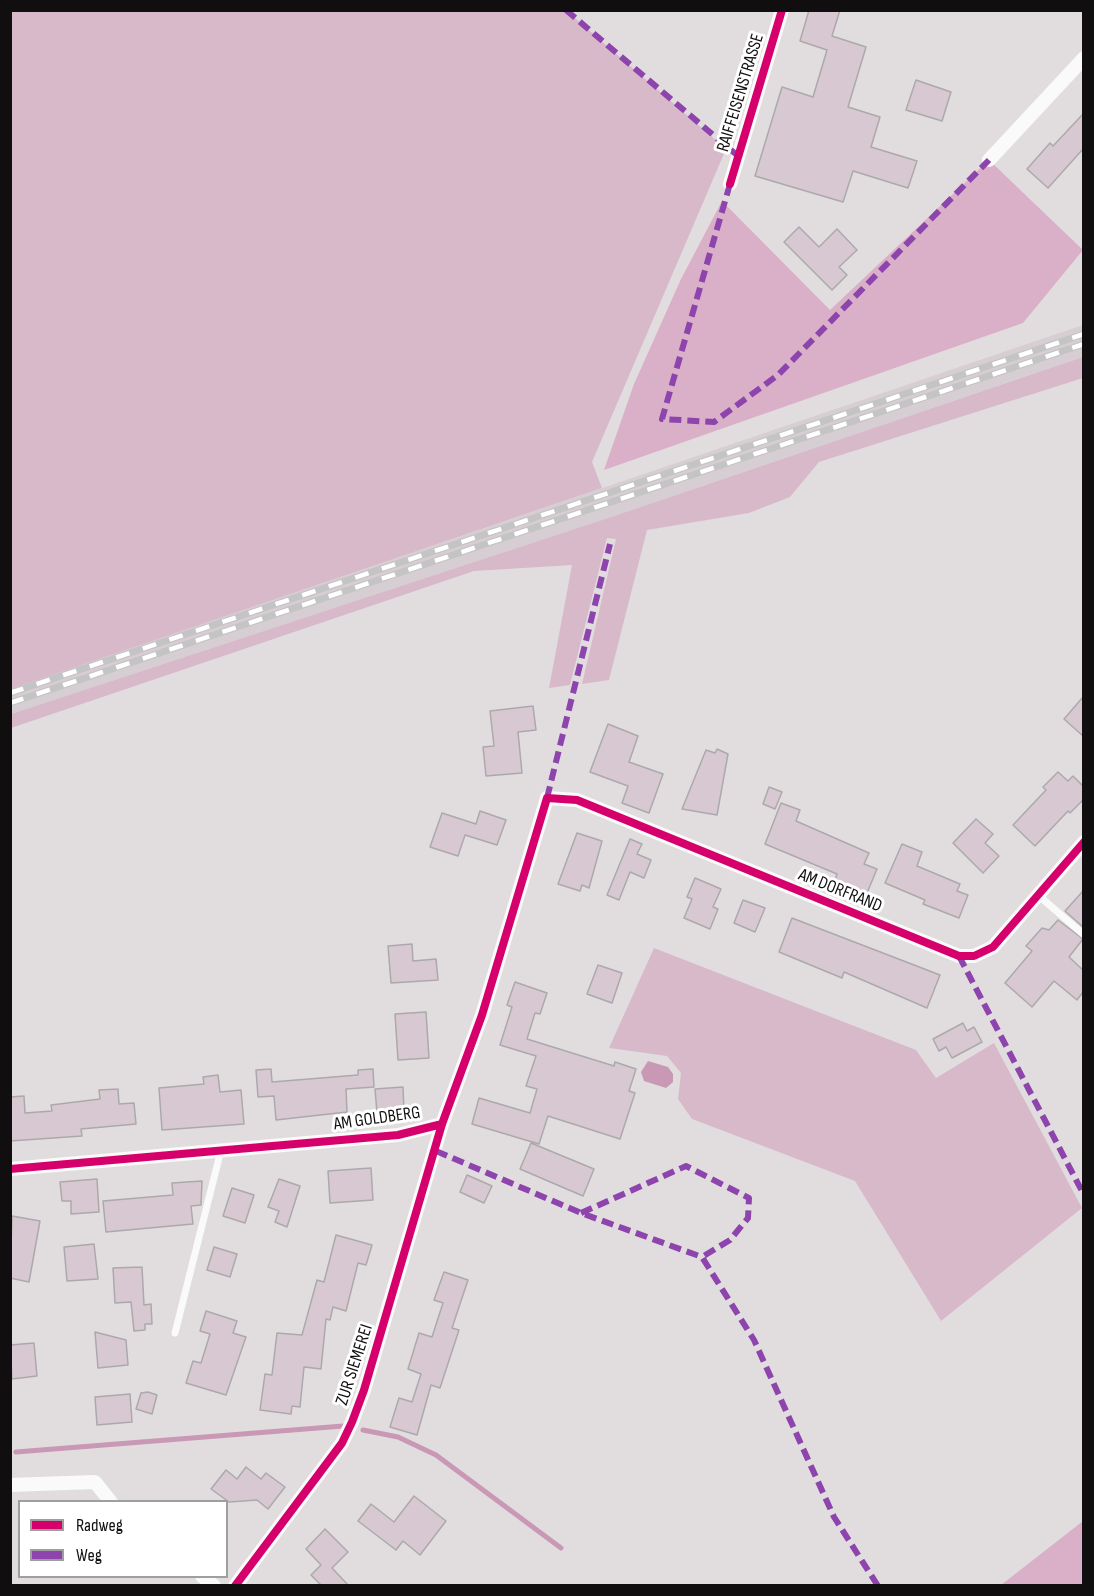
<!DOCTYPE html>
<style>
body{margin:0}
#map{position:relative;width:1094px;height:1596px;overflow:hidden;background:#e1dddf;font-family:"Sofia Sans Condensed",sans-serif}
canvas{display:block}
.frame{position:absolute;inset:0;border:12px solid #100e0f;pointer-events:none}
.legend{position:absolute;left:18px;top:1500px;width:210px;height:78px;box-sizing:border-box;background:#fff;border:2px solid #9f9f9f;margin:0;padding:8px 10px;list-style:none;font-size:18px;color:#100e0f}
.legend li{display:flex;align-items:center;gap:12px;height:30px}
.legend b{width:30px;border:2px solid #9f9f9f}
</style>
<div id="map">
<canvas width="1094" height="1596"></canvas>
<div class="frame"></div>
<ul class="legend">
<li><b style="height:8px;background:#d6006c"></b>Radweg</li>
<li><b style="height:8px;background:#8e44ad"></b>Weg</li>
</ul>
</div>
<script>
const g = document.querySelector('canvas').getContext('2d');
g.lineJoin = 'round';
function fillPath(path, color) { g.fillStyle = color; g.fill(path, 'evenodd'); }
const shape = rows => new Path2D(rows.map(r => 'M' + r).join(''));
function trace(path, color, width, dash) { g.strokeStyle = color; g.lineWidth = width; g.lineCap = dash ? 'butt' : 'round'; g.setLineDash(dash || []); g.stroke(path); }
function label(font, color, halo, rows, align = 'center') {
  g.font = font + ' "Sofia Sans Condensed",sans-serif'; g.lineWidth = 6; g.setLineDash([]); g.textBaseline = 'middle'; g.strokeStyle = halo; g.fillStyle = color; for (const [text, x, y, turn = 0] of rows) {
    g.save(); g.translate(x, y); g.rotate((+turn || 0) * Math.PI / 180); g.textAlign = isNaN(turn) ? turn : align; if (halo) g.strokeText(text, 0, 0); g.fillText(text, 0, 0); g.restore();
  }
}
fillPath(shape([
 [1083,325,1083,357,611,517,11,714,10,689]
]), '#d7ced3');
fillPath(shape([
 [10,11,567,11,726,149,592,462,602,488,11,689],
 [1083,357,1083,378,819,462,790,497,749,513,647,530,609,680,582,684,616,539,607,538,570,685,549,688,572,565,474,571,11,728,11,714,611,517],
 [654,948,916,1050,936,1078,994,1043,1082,1208,941,1321,855,1181,692,1119,678,1099,681,1073,667,1056,609,1048]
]), '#d8b9ca');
fillPath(shape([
 [989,160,1083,250,1023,323,604,470,634,384,681,279,722,201,830,310],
 [1083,1521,1083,1585,1001,1585]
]), '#d9b0c7');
fillPath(shape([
 [648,1061,668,1067,673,1074,673,1082,666,1088,644,1081,641,1072]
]), '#c998b4');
trace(shape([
 [363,1430,398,1437,436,1455,561,1548],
 [16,1452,343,1426]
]), '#c998b4', 5);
const building = shape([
 [809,10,840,10,832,36,866,47,848,107,880,117,871,147,917,161,908,188,853,171,843,202,755,176,782,87,813,97,827,50,800,41,809,10],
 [916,80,951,92,942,121,906,110,916,80],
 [1083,114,1083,149,1048,188,1027,169,1050,143,1053,146,1083,114],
 [799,227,819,247,837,229,857,250,839,267,847,275,832,290,784,242,799,227],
 [1083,697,1083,736,1064,719,1083,697],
 [533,706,536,730,518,732,522,773,486,776,483,747,494,746,490,711,533,706],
 [608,724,638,736,629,762,663,774,649,813,622,803,628,786,590,772,608,724],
 [717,749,728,754,717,815,682,809,706,750,715,753,717,749],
 [1058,772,1068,781,1073,776,1083,786,1083,800,1070,813,1068,811,1035,846,1013,825,1046,790,1043,787,1058,772],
 [769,787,782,792,775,809,763,804,769,787],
 [781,803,800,810,796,821,869,853,864,864,877,869,867,893,835,880,837,874,765,844,781,803],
 [480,811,506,820,497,845,465,835,458,856,430,847,442,813,476,824,480,811],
 [976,819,993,834,985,843,999,856,983,873,953,843,976,819],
 [577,833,602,841,589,888,582,885,580,891,558,884,577,833],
 [630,839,642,844,637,854,651,860,644,878,630,872,619,900,607,895,630,839],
 [902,844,922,852,917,866,960,884,957,891,968,895,959,918,923,904,925,900,885,883,902,844],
 [695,878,721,889,713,907,718,909,710,929,684,918,692,899,687,897,695,878],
 [1083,891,1083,927,1065,911,1083,891],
 [743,900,765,908,755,932,734,923,743,900],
 [792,918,940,975,927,1008,844,972,842,978,779,952,792,918],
 [1058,920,1083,939,1069,957,1083,970,1083,992,1077,1000,1054,981,1032,1007,1005,983,1032,951,1026,946,1042,928,1049,930,1058,920],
 [412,944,413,961,436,959,438,980,391,983,388,946,412,944],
 [598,965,622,973,612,1003,587,994,598,965],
 [515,982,547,993,540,1014,535,1013,527,1039,614,1066,615,1062,636,1069,629,1091,635,1093,620,1139,548,1116,539,1144,472,1124,479,1098,530,1113,537,1089,526,1086,536,1056,500,1045,512,1007,507,1005,515,982],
 [426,1012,429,1058,398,1060,395,1014,426,1012],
 [963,1023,967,1031,974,1027,982,1042,952,1058,946,1047,939,1051,933,1039,963,1023],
 [271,1069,272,1082,358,1075,358,1070,373,1069,374,1087,346,1089,347,1112,276,1120,274,1096,258,1097,256,1070,271,1069],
 [218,1075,220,1092,241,1090,244,1124,162,1130,159,1088,204,1084,203,1077,218,1075],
 [403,1087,404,1111,377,1113,375,1089,403,1087],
 [118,1089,119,1104,134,1103,136,1124,81,1129,82,1136,10,1141,10,1097,24,1096,25,1113,52,1111,51,1105,100,1099,99,1090,118,1089],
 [531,1143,594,1169,583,1196,520,1169,531,1143],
 [371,1168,373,1200,330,1203,328,1171,371,1168],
 [467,1175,492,1186,484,1203,460,1192,467,1175],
 [97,1179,99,1212,71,1214,71,1201,62,1201,60,1182,97,1179],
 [279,1179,300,1186,287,1227,275,1222,279,1211,268,1207,279,1179],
 [202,1181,201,1205,191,1206,193,1224,106,1232,103,1201,173,1195,172,1183,202,1181],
 [232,1188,254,1195,245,1223,223,1216,232,1188],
 [12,1216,40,1221,29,1282,10,1278,12,1216],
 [336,1235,372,1245,366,1265,358,1263,346,1311,333,1307,330,1320,326,1319,321,1369,304,1367,300,1407,292,1406,291,1414,260,1410,265,1374,272,1375,277,1333,302,1335,317,1280,324,1282,336,1235],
 [94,1244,98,1279,67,1281,64,1247,94,1244],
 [214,1247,237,1254,230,1277,207,1270,214,1247],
 [142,1267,144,1305,151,1304,152,1324,145,1324,145,1330,134,1331,131,1302,115,1303,113,1268,142,1267],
 [444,1272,468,1280,452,1328,459,1330,440,1388,431,1385,417,1435,390,1427,399,1398,412,1402,421,1374,408,1369,419,1333,432,1337,443,1303,434,1300,444,1272],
 [206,1311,237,1321,233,1333,246,1337,226,1395,186,1383,193,1361,201,1363,210,1334,200,1331,206,1311],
 [95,1332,126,1340,128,1365,98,1368,95,1332],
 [34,1343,37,1376,12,1379,10,1345,34,1343],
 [148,1392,157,1395,152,1414,136,1409,141,1393,148,1392],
 [130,1394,132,1422,97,1425,95,1397,130,1394],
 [246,1467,261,1479,266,1473,285,1487,268,1509,257,1500,229,1502,211,1489,226,1470,237,1479,246,1467],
 [414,1496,446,1521,420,1555,403,1541,396,1550,358,1521,371,1504,394,1522,414,1496],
 [325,1529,348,1552,332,1568,349,1586,322,1586,311,1575,321,1565,306,1549,325,1529]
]);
fillPath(building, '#d8c8d1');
trace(building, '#aca9aa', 1.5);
trace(shape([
 [1038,895,1083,934],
 [175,1333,221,1150]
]), '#fafafa', 7);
trace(shape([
 [989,160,1084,58],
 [730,184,782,10],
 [10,1169,398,1135,442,1124],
 [10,1485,95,1482,111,1502],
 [202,1576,214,1586],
 [235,1586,342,1443,352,1422,364,1390,442,1124,482,1015,547,798,577,800,959,956,974,956,993,947,1084,842]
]), '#fafafa', 14);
const rail = shape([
 [10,693,1084,334],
 [10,703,1084,344]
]);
trace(rail, '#c5c4c4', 7);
trace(rail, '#fff', 4.5, [14]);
trace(shape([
 [566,10,738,156],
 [730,184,662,419,714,422,778,375,989,160],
 [547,798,610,544],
 [959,956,1084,1195],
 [436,1151,581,1213,702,1257,754,1340,834,1517,878,1586],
 [581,1213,686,1166,749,1198,748,1218,730,1240,702,1257]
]), '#8e44ad', 6, [12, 6]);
trace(shape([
 [730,184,782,10],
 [10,1169,398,1135,442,1124],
 [235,1586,342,1443,352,1422,364,1390,442,1124,482,1015,547,798,577,800,959,956,974,956,993,947,1084,842]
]), '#d6006c', 8);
label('18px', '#100e0f', '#fff', [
 ["RAIFFEISENSTRASSE",741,93,-73],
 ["AM DORFRAND",840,891,22],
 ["AM GOLDBERG",377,1119,-8],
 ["ZUR SIEMEREI",355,1365,-72]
]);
</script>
